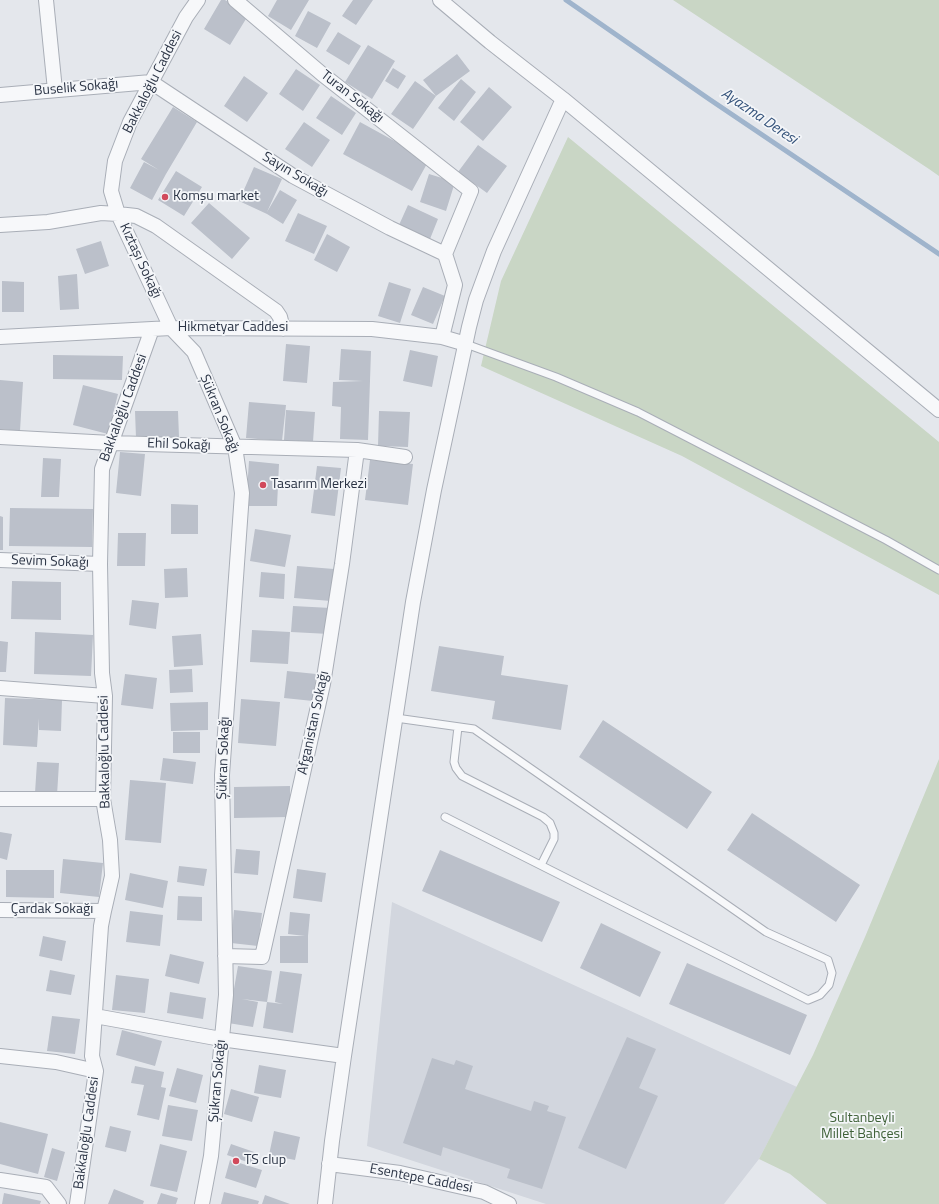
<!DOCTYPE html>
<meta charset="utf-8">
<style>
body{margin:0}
canvas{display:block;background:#e4e7ec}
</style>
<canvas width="939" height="1204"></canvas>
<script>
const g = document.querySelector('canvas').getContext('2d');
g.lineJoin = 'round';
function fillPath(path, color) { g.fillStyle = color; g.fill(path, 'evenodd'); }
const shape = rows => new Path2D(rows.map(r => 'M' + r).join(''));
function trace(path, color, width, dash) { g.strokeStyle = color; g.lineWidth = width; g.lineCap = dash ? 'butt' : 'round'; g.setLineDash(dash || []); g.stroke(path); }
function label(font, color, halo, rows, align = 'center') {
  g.font = font + ' "Titillium Web",sans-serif'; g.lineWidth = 3.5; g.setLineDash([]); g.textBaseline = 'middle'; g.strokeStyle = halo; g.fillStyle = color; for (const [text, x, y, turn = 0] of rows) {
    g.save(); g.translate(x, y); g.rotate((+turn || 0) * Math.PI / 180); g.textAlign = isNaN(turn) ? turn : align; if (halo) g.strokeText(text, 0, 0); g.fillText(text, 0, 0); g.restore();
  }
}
fillPath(shape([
 [392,902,797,1087,759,1159,724,1204,546,1204,367,1146]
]), '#d2d6de');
fillPath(shape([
 [673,0,939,0,939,176,929,169],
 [568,137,939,442,939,595,682,456,481,366,501,281],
 [939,759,939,1204,827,1204,790,1174,759,1159,813,1055,865,937]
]), '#c9d6c5');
trace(shape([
 [566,0,709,99,939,254]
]), '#9fb4cc', 5);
fillPath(shape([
 [221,0,225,0,249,14,230,45,204,29],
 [277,0,309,0,291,30,268,16],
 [353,0,373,0,356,25,342,16],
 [308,11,331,23,317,48,295,36],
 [338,32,361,46,349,65,326,51],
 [368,45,395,61,372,99,345,82],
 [457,54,470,71,436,96,413,129,391,114,415,81,436,96,423,80],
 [393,68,406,76,398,89,385,81],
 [296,69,320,85,303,111,279,94],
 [244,76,268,93,247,122,224,106],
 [461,79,476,92,454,121,438,108],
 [489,87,512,107,483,141,460,122],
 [331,96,356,113,342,135,316,118],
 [173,107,197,122,166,174,152,200,130,188,144,162,159,170,141,159],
 [304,122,330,140,312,167,285,149],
 [360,122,429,160,412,191,343,154],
 [478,145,507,166,487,193,458,172],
 [254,167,282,179,267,212,280,190,297,200,283,224,267,214,239,201],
 [176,171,202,187,184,216,158,200],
 [429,174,455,182,446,211,420,202],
 [209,203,250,238,232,259,191,223],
 [408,205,438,219,430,239,399,225],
 [298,213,327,226,314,254,285,241],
 [327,234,350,247,337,272,314,260],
 [101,241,109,266,85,274,76,249],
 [77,274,79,309,60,310,58,276],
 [2,281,24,282,24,312,2,312],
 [389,282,411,289,400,323,378,316],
 [423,287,445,296,433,324,411,315],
 [286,344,310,346,307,383,283,381],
 [341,349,371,351,368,440,340,439,341,407,332,406,333,382,363,381,339,380],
 [410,350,438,356,432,387,403,381],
 [53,355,123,356,122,380,53,379],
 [0,380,23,382,20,431,0,429],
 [83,385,118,394,108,434,73,425],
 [249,402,286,405,282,441,246,438],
 [286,410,315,412,313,442,284,440],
 [135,411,178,411,179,437,136,438],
 [379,411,410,412,408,447,378,446],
 [120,452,145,454,141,496,116,493],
 [43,458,61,459,59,497,41,497],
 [370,460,413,464,408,505,365,500],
 [249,461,279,464,277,506,246,506],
 [317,466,341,468,335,516,311,513],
 [171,504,198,505,198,534,171,534],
 [10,508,93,509,92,547,9,546],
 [0,516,3,517,3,550,0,550],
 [255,529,291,535,285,567,250,561],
 [118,533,146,533,145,566,117,566],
 [297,566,334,569,331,601,294,598],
 [187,568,188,597,165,598,164,569],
 [261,572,285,574,284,599,259,597],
 [12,581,61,582,61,620,11,619],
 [132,600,159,603,156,629,129,625],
 [293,606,331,608,329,634,291,632],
 [252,630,290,632,288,664,250,662],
 [35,632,93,635,91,676,34,674],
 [201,634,203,665,174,667,172,636],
 [0,641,8,642,6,672,0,672],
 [439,646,504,656,501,675,568,685,561,730,492,719,495,701,431,691],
 [192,669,193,692,170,693,169,670],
 [287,671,316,674,313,701,284,698],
 [125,674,157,678,153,709,121,705],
 [5,698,62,700,61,731,39,730,39,718,37,747,3,745],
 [241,699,280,702,276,746,238,743],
 [208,702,208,730,171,731,170,703],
 [603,720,712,792,687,829,579,757],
 [173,732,200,732,200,753,173,753],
 [163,758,196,762,193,784,160,780],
 [37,762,59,763,57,795,35,793],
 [130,780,166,783,161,843,125,840],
 [290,786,290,817,234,818,234,787],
 [752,813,860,885,836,922,727,850],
 [0,832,12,834,7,860,0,858],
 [236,849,260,851,258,875,234,873],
 [440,850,560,902,542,942,422,891],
 [63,859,103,863,99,897,60,893],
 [179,866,207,869,204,886,177,882],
 [297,869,326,873,322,902,293,898],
 [6,870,54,870,54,898,6,897],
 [130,873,168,881,163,908,125,900],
 [178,896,202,897,202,921,177,920],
 [234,910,262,913,258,946,231,943],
 [130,911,163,915,160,946,126,942],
 [290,912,310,914,308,936,308,963,280,963,280,936,305,936,288,934],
 [601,923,661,952,640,997,580,968],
 [43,936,66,941,62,961,39,956],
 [170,954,204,962,199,984,165,976],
 [687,963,807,1015,790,1055,669,1004],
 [238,966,272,971,267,1002,242,999,258,1002,253,1027,228,1023],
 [50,970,75,975,71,995,46,991],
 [280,971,302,974,293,1033,263,1028,267,1002,283,1004,275,1002],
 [116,975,149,979,145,1013,112,1010],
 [170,992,206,998,203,1019,167,1013],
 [52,1016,80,1019,75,1054,47,1051],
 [122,1030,162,1041,155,1066,116,1055],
 [627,1037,656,1049,639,1088,658,1096,626,1169,578,1148],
 [432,1058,454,1065,456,1060,473,1066,465,1089,531,1111,534,1101,549,1106,547,1111,566,1117,542,1189,507,1178,510,1169,443,1147,441,1156,403,1143],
 [259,1065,286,1070,281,1098,254,1093],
 [135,1066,164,1072,161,1087,166,1088,159,1120,137,1115,144,1085,131,1083],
 [177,1068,203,1075,196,1103,169,1096],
 [231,1089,259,1097,252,1122,224,1114],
 [168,1105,198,1110,192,1141,162,1136],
 [0,1122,48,1134,38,1174,0,1164],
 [110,1126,131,1131,126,1152,105,1147],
 [274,1131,300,1137,295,1160,269,1155],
 [160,1144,187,1151,177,1192,150,1186],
 [231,1144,257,1153,253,1164,227,1155],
 [52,1148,65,1152,57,1181,44,1177],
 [230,1160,262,1170,256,1188,225,1178],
 [114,1189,144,1201,143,1204,108,1204],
 [224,1192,259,1201,258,1204,221,1204],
 [4,1193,41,1201,40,1204,2,1204],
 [161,1193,178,1198,176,1204,157,1204],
 [265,1195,290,1204,262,1204]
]), '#bbc0ca');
const service = shape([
 [466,344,556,377,638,412,886,540,939,570],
 [396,718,474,729,766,932,828,960,832,973,829,985,820,995,808,1000,445,817],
 [458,727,454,762,456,768,462,776,543,817,550,823,554,833,554,839,541,865]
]);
const minor = shape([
 [46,0,55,90],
 [198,0,186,17,130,122,115,161,111,191,118,214,136,216,156,226,276,311,280,317,283,329],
 [235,0,322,74,471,191,445,254,455,285,442,337],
 [440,0,490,42,563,99,939,410],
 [0,95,151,82,293,176,390,228,445,254],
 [0,225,48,222,101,213,118,214,171,328,194,352,235,447,242,493,222,775,226,995,211,1156,202,1204],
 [0,337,171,328,372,329,442,337,466,344],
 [0,437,111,443,357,450,405,457],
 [0,560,100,564],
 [0,688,105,696],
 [0,799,103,799],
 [0,910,104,911],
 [225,956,262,957,323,684,342,564,357,450],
 [95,1016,221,1039,344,1056,332,1141,325,1204],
 [0,1056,56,1062,96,1071],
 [344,1056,413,602,434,490,469,327,476,300,494,251,563,99],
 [329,1164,400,1173,484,1192,509,1204],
 [0,1180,46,1187,59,1204],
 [77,1204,96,1071,92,1056,101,926,104,911,112,876,110,840,103,799,105,696,102,673,100,564,102,469,152,329]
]);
trace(service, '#a9aeb7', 9);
trace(minor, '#a9aeb7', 16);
trace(service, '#f7f8fa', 7);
trace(minor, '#f7f8fa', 14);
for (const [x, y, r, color] of [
 [165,197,4,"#d1495b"],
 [263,485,4,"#d1495b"],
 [236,1161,4,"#d1495b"]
]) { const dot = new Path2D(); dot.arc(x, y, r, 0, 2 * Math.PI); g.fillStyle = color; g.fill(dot); trace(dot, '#f4f6f9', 1.5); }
label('14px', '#2b3445', '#f4f6f9', [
 ["Bakkaloğlu Caddesi",153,82,-63],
 ["Buselik Sokağı",76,88,-5],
 ["Turan Sokağı",352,97,38],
 ["Sayın Sokağı",295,175,31],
 ["Kıztaşı Sokağı",140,261,65],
 ["Hikmetyar Caddesi",233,328],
 ["Bakkaloğlu Caddesi",124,408,-70],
 ["Şükran Sokağı",219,414,68],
 ["Ehil Sokağı",179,445,2],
 ["Sevim Sokağı",50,562,2],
 ["Afganistan Sokağı",314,723,-78],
 ["Bakkaloğlu Caddesi",105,752,-91],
 ["Şükran Sokağı",224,758,-88],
 ["Çardak Sokağı",52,910],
 ["Şükran Sokağı",218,1081,-85],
 ["Bakkaloğlu Caddesi",87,1133,-82],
 ["Esentepe Caddesi",421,1179,11]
]);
label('14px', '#2b3445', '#f4f6f9', [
 ["Komşu market",173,197],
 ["Tasarım Merkezi",271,485],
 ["TS clup",244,1161]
], 'left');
label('14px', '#3f6138', '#f4f6f9', [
 ["Sultanbeyli",862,1119],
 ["Millet Bahçesi",862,1135]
]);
label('italic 15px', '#34527a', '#f4f6f9', [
 ["Ayazma Deresi",759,117,34]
]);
</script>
